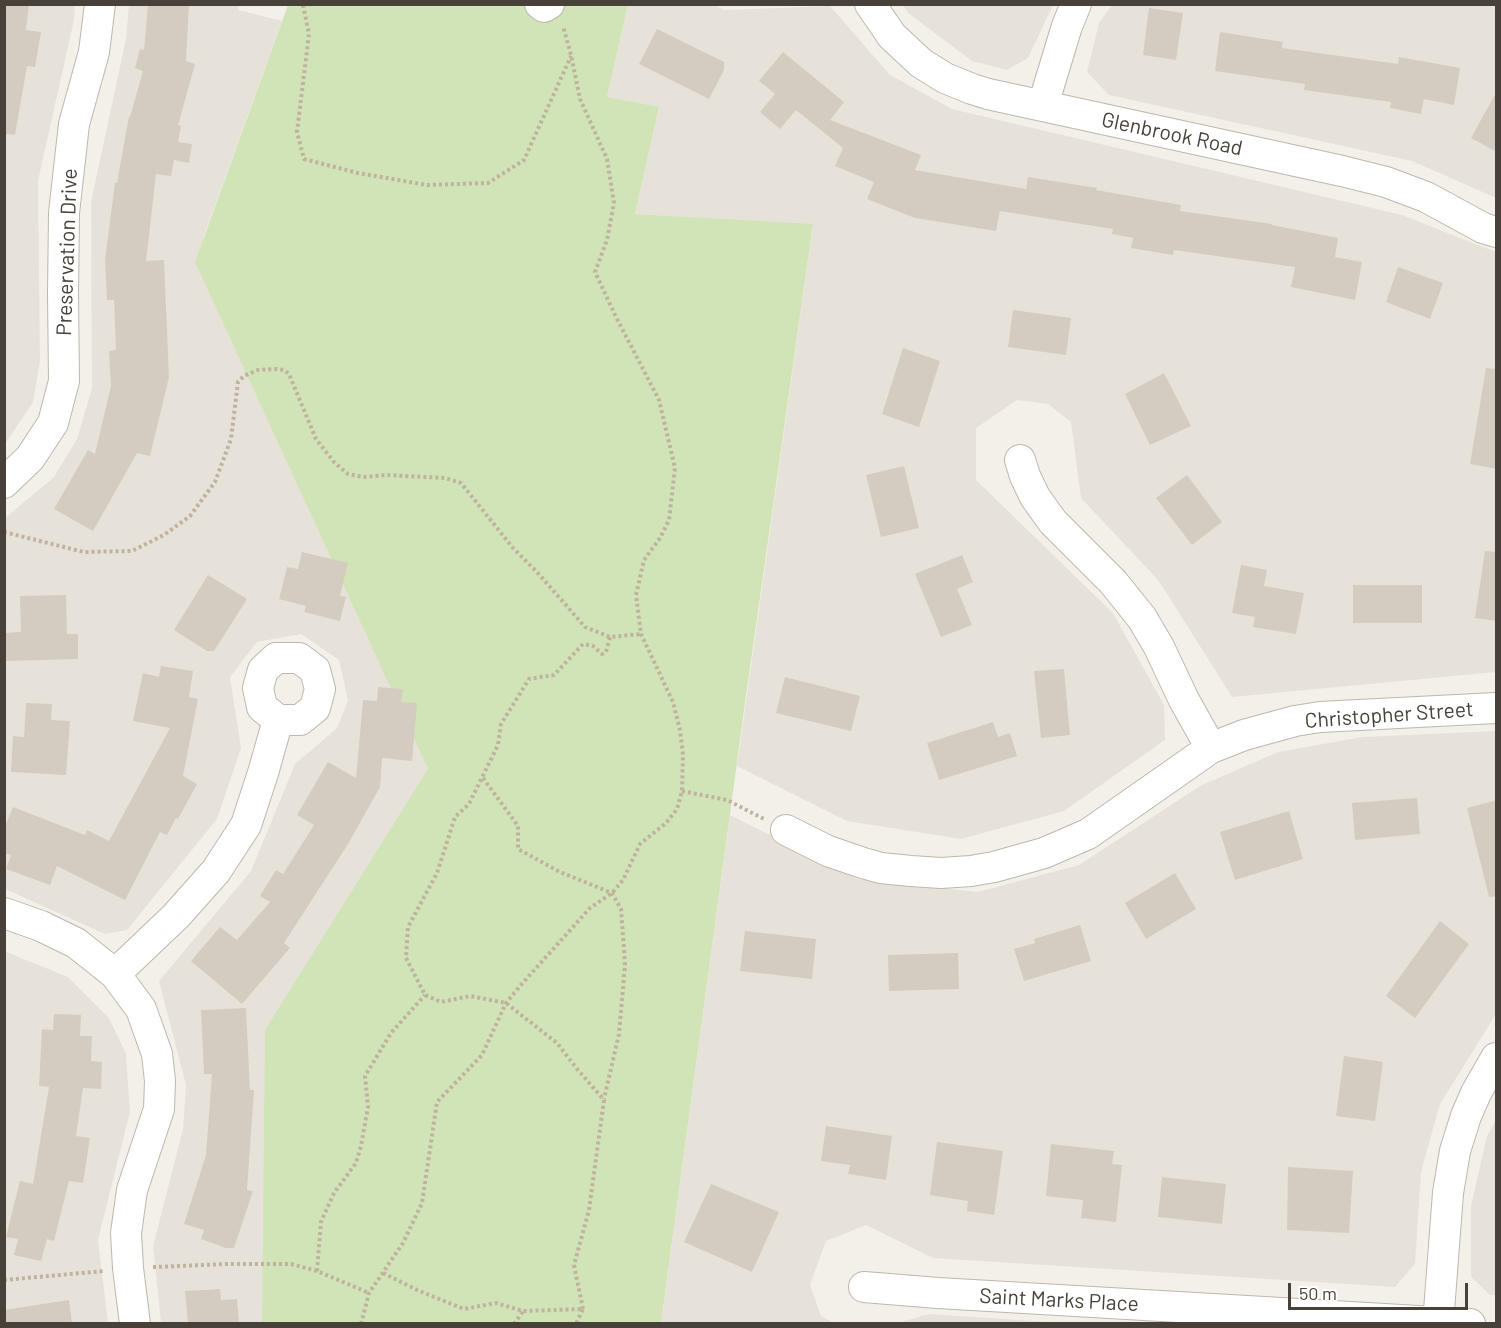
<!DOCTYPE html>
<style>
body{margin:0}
#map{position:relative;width:1501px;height:1328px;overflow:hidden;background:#f3f0ea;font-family:Barlow,sans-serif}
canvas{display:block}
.frame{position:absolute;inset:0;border:6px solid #474139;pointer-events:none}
.scale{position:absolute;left:1288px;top:1283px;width:180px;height:27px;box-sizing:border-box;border:3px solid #474139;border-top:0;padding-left:8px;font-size:18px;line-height:21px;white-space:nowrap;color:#474139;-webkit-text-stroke:4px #fff;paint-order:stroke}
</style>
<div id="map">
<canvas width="1501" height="1328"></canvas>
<div class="frame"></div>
<div class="scale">50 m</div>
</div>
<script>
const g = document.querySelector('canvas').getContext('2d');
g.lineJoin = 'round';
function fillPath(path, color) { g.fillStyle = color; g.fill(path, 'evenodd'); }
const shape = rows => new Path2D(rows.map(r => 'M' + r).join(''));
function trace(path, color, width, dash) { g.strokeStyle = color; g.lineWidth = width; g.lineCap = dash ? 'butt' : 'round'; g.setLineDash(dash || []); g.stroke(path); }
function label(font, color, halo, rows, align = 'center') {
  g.font = font + ' Barlow,sans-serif'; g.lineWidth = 4.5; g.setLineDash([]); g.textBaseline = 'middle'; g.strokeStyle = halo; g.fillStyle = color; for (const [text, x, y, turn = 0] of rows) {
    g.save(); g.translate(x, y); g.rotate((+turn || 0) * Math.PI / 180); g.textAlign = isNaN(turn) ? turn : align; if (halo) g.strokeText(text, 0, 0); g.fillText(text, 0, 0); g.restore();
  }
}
fillPath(shape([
 [5,5,75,5,74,20,38,181,40,361,33,402,5,444],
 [129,5,239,5,238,10,282,21,203,238,448,752,294,1323,161,1323,153,1246,183,1129,186,1085,159,981,251,871,295,764,337,728,348,700,339,660,301,634,257,642,230,677,241,748,217,819,127,930,105,934,5,889,5,518,54,477,77,439,92,388,91,202,126,39],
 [628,5,713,5,725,10,830,6,890,75,952,109,1402,215,1496,252,1496,672,1232,697,1159,581,1081,498,1071,422,1048,404,1017,400,976,428,976,480,1113,613,1164,705,1165,740,1064,811,961,839,847,821,737,766,813,225,635,214,659,108,607,97],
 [903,5,1053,5,1028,58,1007,70,972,61,908,13],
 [1112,5,1496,5,1496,198,1412,161,1109,95,1087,72,1099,23],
 [1496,731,1496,1014,1440,1104,1421,1172,1415,1264,1395,1287,933,1258,866,1225,826,1241,810,1285,821,1316,834,1323,661,1324,730,815,857,879,978,892,1079,865,1200,786,1278,752,1363,737],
 [4,951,68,977,109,1018,126,1054,130,1112,98,1240,108,1323,5,1323],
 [1496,1120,1496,1295,1490,1295,1471,1277,1471,1206,1487,1136],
 [929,1314,1063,1323,898,1323]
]), '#e7e2d9');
fillPath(shape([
 [288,5,628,5,607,97,659,107,635,214,813,224,745,703,661,1323,262,1323,265,1030,428,769,195,262]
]), '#d1e4b7');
fillPath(shape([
 [4,4,29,4,26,30,41,32,35,67,27,66,15,135,4,134],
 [148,4,189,4,186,61,195,64,178,125,181,126,178,142,192,144,189,163,174,160,171,176,156,174,146,261,164,260,169,377,150,456,137,453,93,531,54,509,88,450,95,454,111,386,109,351,116,350,114,300,107,300,105,260,115,183,117,183,129,116,130,117,143,71,135,68,140,49,144,50],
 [1149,8,1183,13,1176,60,1143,55],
 [657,29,724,62,724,70,709,99,639,64],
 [1220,32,1283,42,1282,48,1398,64,1399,57,1460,68,1454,105,1424,99,1421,114,1390,108,1391,102,1304,90,1305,84,1215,71],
 [783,52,844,102,830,120,921,155,915,170,1026,189,1028,177,1097,188,1096,190,1181,205,1180,211,1272,224,1272,225,1338,238,1335,257,1362,262,1355,300,1291,287,1295,267,1174,250,1173,255,1131,248,1133,238,1112,234,1113,229,1000,211,996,231,915,218,867,199,874,182,835,166,843,148,796,110,780,129,760,112,775,94,759,81],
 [1497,91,1497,152,1471,138],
 [1398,267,1443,283,1430,319,1386,302],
 [1013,310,1071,318,1066,355,1008,347],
 [903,348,940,361,919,427,882,414],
 [1486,368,1497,369,1497,469,1470,464],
 [1164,373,1191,426,1150,445,1125,394],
 [904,466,919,528,881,537,866,475],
 [1187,475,1222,522,1192,545,1156,498],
 [1485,551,1497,552,1497,621,1475,618],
 [302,552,348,563,340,596,346,597,340,621,304,612,306,606,279,599,287,567,298,569],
 [962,555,973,582,957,589,972,625,941,637,915,574],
 [1241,565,1267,570,1264,586,1304,593,1296,634,1253,627,1255,617,1232,613],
 [208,575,247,599,214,651,207,651,174,630],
 [1353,585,1422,585,1422,623,1353,623],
 [66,595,67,634,78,634,78,659,4,661,4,633,21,632,20,596],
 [161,666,193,671,189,697,198,699,183,776,197,784,178,819,176,818,167,835,160,832,125,900,57,866,50,885,6,869,11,855,4,853,4,829,13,807,85,835,87,830,109,841,170,728,133,721,143,673,159,677],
 [1064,669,1070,735,1041,738,1034,671],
 [785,677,860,696,851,731,776,713],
 [378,687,403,689,401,702,417,703,412,761,382,758,380,787,348,844,284,943,290,948,242,1004,191,961,220,927,237,940,270,902,260,896,276,870,283,874,314,825,297,815,328,762,356,778,363,700,377,701],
 [26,703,52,704,51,720,70,721,66,775,11,772,13,736,24,737],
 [993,722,998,737,1010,733,1017,756,939,780,927,743],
 [1417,798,1420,834,1355,840,1352,803],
 [1497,800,1497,896,1489,897,1467,808],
 [1289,811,1303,859,1235,880,1220,832],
 [1175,873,1196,909,1146,939,1125,903],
 [1440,921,1469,944,1415,1018,1386,996],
 [1080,925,1091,961,1024,981,1014,949,1035,943,1034,939],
 [745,931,816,939,812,979,740,971],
 [958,953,959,989,889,991,888,955],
 [246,1008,250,1090,254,1090,247,1190,253,1191,234,1248,226,1248,201,1239,204,1230,184,1224,206,1155,212,1074,204,1074,201,1010],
 [54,1014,81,1015,80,1036,92,1036,91,1061,102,1062,101,1089,83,1088,76,1136,90,1138,83,1183,69,1181,54,1241,47,1239,41,1261,14,1255,18,1239,6,1237,20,1181,33,1184,49,1087,39,1086,42,1029,53,1030],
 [1344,1056,1383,1062,1375,1121,1336,1116],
 [826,1126,892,1136,886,1180,848,1174,850,1165,821,1161],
 [937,1142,1003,1151,994,1215,967,1211,968,1201,930,1195],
 [1051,1144,1114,1151,1112,1164,1122,1165,1116,1222,1081,1218,1083,1200,1046,1196],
 [1288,1167,1353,1171,1349,1233,1287,1230],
 [1162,1177,1226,1184,1222,1224,1158,1217],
 [711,1184,779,1212,752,1272,684,1242],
 [220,1289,221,1300,237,1299,239,1323,188,1323,185,1291],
 [69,1300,72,1323,4,1323,4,1310]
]), '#d4ccc0');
const minor = shape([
 [540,4,544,7,549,4],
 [870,4,892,36,921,63,945,78,972,89,988,94,1342,171,1386,182,1426,197,1483,228,1496,232],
 [1043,105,1067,26,1076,4],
 [1020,460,1025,476,1035,497,1053,522,1113,582,1142,618,1159,647,1184,700,1211,748],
 [4,483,30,458,53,423,64,381,63,294,64,213,74,124,94,52,100,4],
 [786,830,828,851,863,863,881,868,911,871,941,873,971,871,994,867,1044,853,1088,834,1211,748,1244,735,1295,721,1320,717,1496,708],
 [4,913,41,926,76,943,115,974,141,1009,157,1054,160,1081,159,1109,132,1190,126,1233,128,1268,135,1324],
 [115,974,176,916,216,871,246,825,263,773,278,720,300,720,315,708,320,689,315,670,299,658,276,658,263,670,258,688,262,707,278,720],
 [864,1287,938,1293,1470,1324],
 [1438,1324,1448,1193,1455,1151,1466,1116,1476,1093,1496,1058]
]);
trace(minor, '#beb7ad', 32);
trace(shape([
 [303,5,309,34,297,132,304,159,358,173,427,185,488,183,524,160,571,56],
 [4,532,84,552,132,551,164,535,190,516,215,482,231,439,238,382,244,376,258,370,276,369,284,370,289,374,316,439,334,462,348,474,363,477,386,475,445,478,461,483,513,548,537,572,585,627,610,637,641,634],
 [483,778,518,826,518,849,560,872,612,893,621,909,625,965,619,1034,604,1099],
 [682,791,727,800,764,819],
 [153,1267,227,1264,291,1264,317,1271,369,1293],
 [317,1271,321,1222,334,1193,356,1163,361,1146,368,1107,365,1076,391,1033,425,995],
 [383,1273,417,1290,464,1309,496,1303,523,1311,583,1309,576,1324],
 [4,1280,104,1271],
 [583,1309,574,1265,589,1210,604,1100,578,1070,557,1043,506,1003,470,996,441,1002,425,995,406,958,408,927,437,873,455,817,469,804,498,745,501,724,529,679,554,675,583,644,593,646,602,654,606,652,610,637],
 [361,1324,369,1293,403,1243,422,1203,437,1102,482,1055,506,1003,520,986,590,908,612,893,623,880,640,844,666,823,677,809,682,791,683,755,680,730,673,702,641,634,636,595,644,560,660,538,669,520,675,468,659,400,616,317,595,272,607,240,614,203,607,159,580,99,571,55,563,26],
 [514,1324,523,1311]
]), '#bfb3a0', 4, [3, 3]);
trace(minor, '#fff', 30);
label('21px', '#474139', '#fff', [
 ["Glenbrook Road",1172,134,12],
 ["Preservation Drive",67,252,-88],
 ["Christopher Street",1389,715,-4],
 ["Saint Marks Place",1059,1300,3]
]);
</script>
